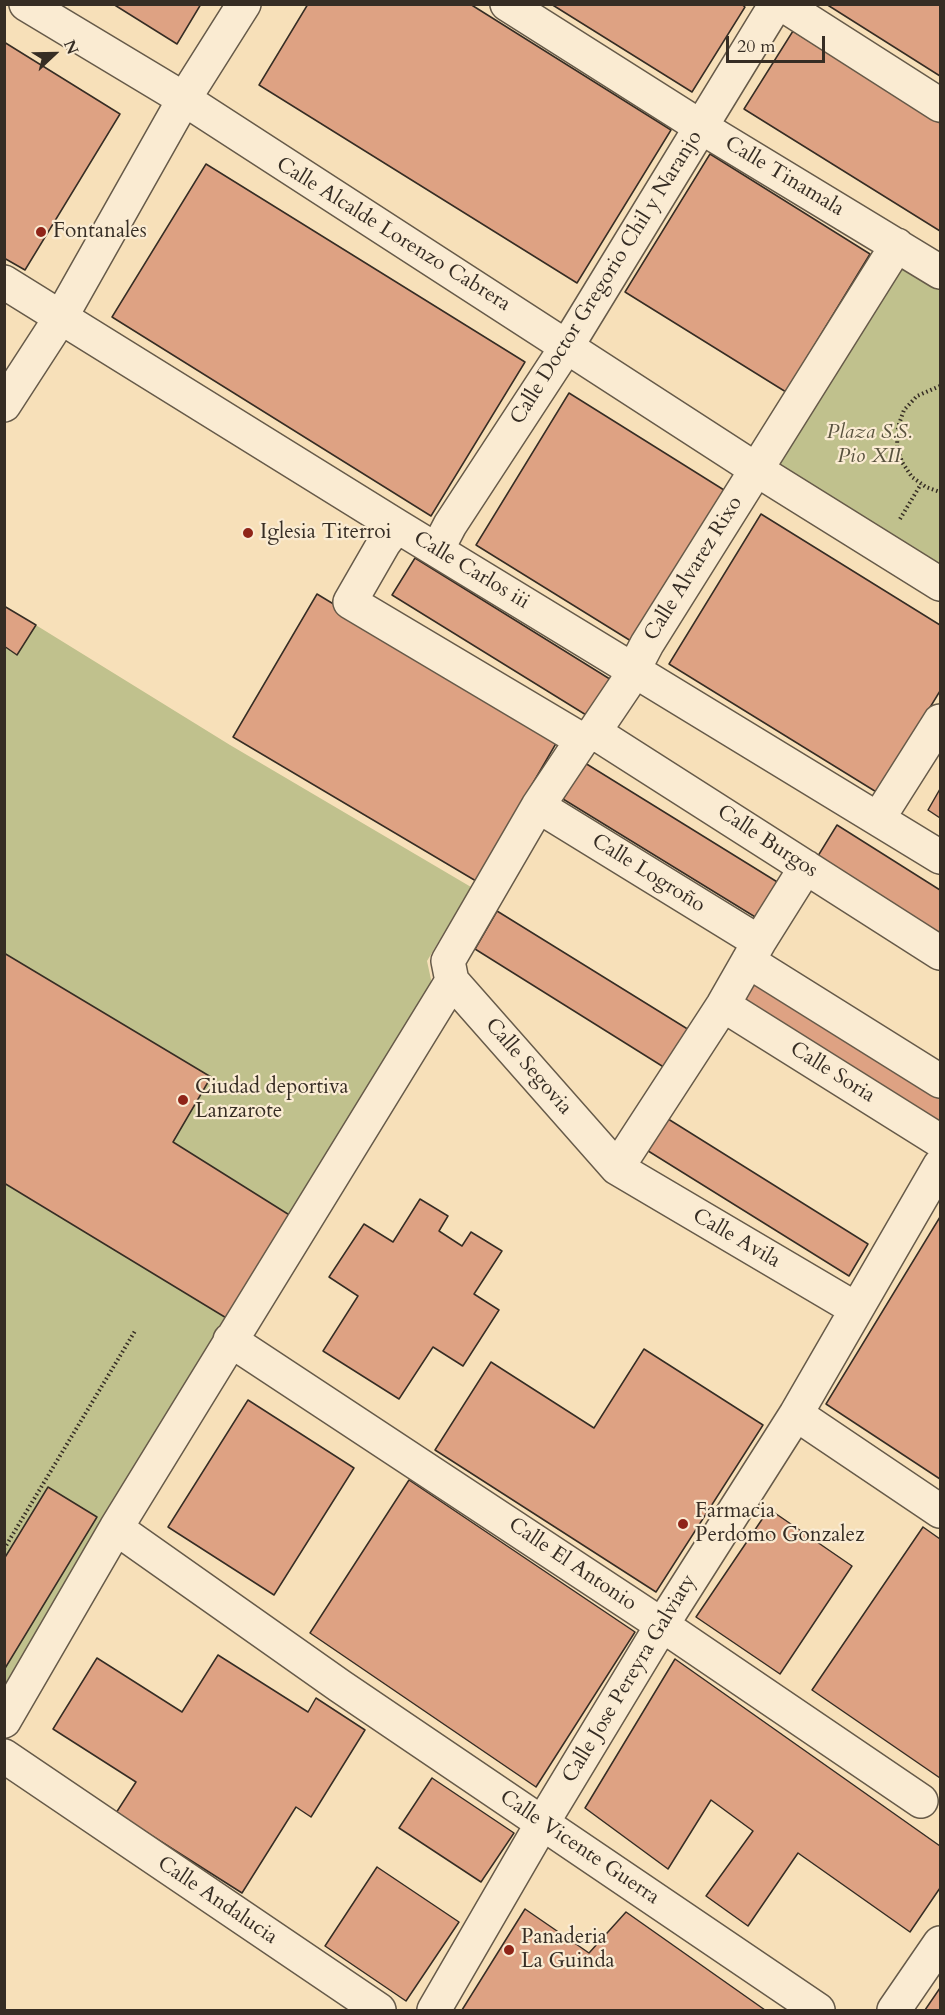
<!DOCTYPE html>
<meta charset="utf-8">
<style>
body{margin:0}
#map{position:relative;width:945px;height:2015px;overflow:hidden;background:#f7e0b9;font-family:Cardo,serif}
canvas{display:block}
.frame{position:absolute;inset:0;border:6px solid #362d24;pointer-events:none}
.north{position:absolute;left:24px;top:24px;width:60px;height:60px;-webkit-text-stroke:4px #faebd2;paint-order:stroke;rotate:68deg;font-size:16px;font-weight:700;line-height:24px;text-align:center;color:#362d24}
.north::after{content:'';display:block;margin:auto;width:21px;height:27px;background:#362d24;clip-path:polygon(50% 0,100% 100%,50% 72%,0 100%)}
.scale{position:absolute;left:726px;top:36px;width:99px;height:27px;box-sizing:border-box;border:3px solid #362d24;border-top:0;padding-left:8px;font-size:18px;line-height:21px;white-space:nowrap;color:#362d24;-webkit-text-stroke:4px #faebd2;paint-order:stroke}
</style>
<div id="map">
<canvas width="945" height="2015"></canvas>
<div class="frame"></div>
<div class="north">N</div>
<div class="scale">20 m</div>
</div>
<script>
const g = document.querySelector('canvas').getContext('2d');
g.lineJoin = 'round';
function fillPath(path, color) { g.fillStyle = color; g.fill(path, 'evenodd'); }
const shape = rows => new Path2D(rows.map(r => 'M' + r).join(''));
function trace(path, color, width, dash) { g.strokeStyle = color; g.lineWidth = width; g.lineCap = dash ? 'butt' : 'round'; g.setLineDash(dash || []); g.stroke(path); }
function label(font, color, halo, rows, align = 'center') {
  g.font = font + ' Cardo,serif'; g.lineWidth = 4.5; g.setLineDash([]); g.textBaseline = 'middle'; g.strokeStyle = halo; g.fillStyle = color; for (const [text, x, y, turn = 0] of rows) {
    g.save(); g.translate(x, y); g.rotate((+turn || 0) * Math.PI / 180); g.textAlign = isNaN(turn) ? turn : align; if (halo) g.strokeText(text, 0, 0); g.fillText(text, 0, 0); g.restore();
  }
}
fillPath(shape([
 [901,260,940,285,940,574,771,468],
 [5,606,230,745,471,887,427,961,432,984,5,1684]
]), '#c0c18d');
const building = shape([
 [113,4,201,4,177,44,113,4],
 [308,4,470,4,671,130,577,283,259,85,308,4],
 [551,4,741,4,745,7,692,92,551,4],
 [826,4,940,4,940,76,826,4],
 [793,31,940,123,940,231,744,109,793,31],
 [4,42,120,114,25,270,4,258,4,42],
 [710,154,870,254,786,392,625,292,710,154],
 [206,164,525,362,431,516,112,317,206,164],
 [569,393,724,490,631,641,476,545,569,393],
 [761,514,940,625,940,691,878,793,669,664,761,514],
 [415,558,613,681,591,718,392,595,415,558],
 [317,594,558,740,476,881,233,737,317,594],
 [4,606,36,625,17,655,4,646,4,606],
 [585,763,787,888,765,923,563,799,585,763],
 [940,789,940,818,928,810,940,789],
 [837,825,940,890,940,945,813,864,837,825],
 [497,911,694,1033,670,1071,475,949,497,911],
 [4,953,211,1077,173,1142,291,1216,228,1319,4,1183,4,953],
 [758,971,940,1085,940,1131,737,1006,758,971],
 [665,1117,868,1244,849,1276,645,1149,665,1117],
 [420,1199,448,1216,439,1231,462,1246,471,1232,502,1251,474,1294,499,1310,463,1366,433,1347,399,1399,323,1351,358,1296,329,1277,364,1224,393,1242,420,1199],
 [940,1217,940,1479,826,1404,940,1217],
 [644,1349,763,1425,656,1592,435,1450,491,1362,594,1428,644,1349],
 [248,1400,354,1468,274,1595,168,1527,248,1400],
 [409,1480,635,1632,536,1787,310,1633,409,1480],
 [48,1487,97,1517,4,1670,4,1559,48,1487],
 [769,1509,852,1566,780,1674,696,1617,769,1509],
 [923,1527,940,1539,940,1778,812,1690,923,1527],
 [218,1655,308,1712,316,1698,365,1730,311,1817,296,1807,242,1893,116,1813,136,1782,53,1729,97,1658,182,1712,218,1655],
 [675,1659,940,1846,940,1888,910,1932,798,1853,748,1926,706,1896,753,1831,711,1800,668,1869,585,1808,675,1659],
 [432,1778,514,1833,481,1882,399,1828,432,1778],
 [377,1867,459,1922,406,2001,325,1946,377,1867],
 [525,1909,589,1953,626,1912,765,2010,462,2010,525,1909],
 [940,1988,940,2010,925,2010,940,1988]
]);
fillPath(building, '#dea283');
trace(building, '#362d24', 1.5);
const minor = shape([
 [26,4,184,99,757,470,940,584],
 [507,4,701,127,940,272],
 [782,4,940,105],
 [4,282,397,526,940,857],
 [4,405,61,317,184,99,244,4],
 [397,526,384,543,350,602,582,740],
 [437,550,450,525,567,346,776,4],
 [594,732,940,953],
 [538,806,759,942],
 [878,819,940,721],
 [748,961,940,1081],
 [723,1005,940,1141],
 [617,1168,723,1005,759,942,806,867],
 [856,1309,617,1168,452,981,448,961,538,806,582,740,594,732,625,686,647,644,897,245],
 [230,1340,662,1625,921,1801],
 [796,1414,940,1511],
 [116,1528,340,1686,818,2010],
 [4,1721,116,1528,452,981],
 [4,1756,379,2010],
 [434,2010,543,1822,662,1625,796,1414,940,1165],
 [894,2010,940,1943]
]);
trace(minor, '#665a49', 36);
trace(shape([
 [940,386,917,396,904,410,898,427,897,446,902,462,912,477,926,487,940,492],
 [900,519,921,484],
 [4,1549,135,1331]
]), '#362d24', 4, [1.5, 3]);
trace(minor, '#faebd2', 33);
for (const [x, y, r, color] of [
 [41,232,6,"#8f2418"],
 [248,533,6,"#8f2418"],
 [183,1100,6,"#8f2418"],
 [683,1524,6,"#8f2418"],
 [509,1950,6,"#8f2418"]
]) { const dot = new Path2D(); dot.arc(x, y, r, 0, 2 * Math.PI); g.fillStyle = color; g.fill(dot); trace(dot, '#faebd2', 2); }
label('21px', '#362d24', '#faebd2', [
 ["Calle Tinamala",784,177,31],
 ["Calle Alcalde Lorenzo Cabrera",393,235,32],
 ["Calle Doctor Gregorio Chil y Naranjo",607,278,-58],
 ["Calle Alvarez Rixo",694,569,-58],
 ["Calle Carlos iii",471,571,31],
 ["Calle Burgos",767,842,33],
 ["Calle Logroño",648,874,32],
 ["Calle Segovia",528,1067,49],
 ["Calle Soria",832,1073,32],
 ["Calle Avila",736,1239,30],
 ["Calle El Antonio",572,1565,34],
 ["Calle Jose Pereyra Galviaty",630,1679,-59],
 ["Calle Vicente Guerra",579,1848,34],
 ["Calle Andalucia",217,1901,34]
]);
label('21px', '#362d24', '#faebd2', [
 ["Fontanales",53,232],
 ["Iglesia Titerroi",260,533],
 ["Ciudad deportiva",195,1088],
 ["Lanzarote",195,1112],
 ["Farmacia",695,1512],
 ["Perdomo Gonzalez",695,1536],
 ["Panaderia",521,1938],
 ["La Guinda",521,1962]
], 'left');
label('italic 21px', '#58523e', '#faebd2', [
 ["Plaza S.S.",869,433],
 ["Pio XII",869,457]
]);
</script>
